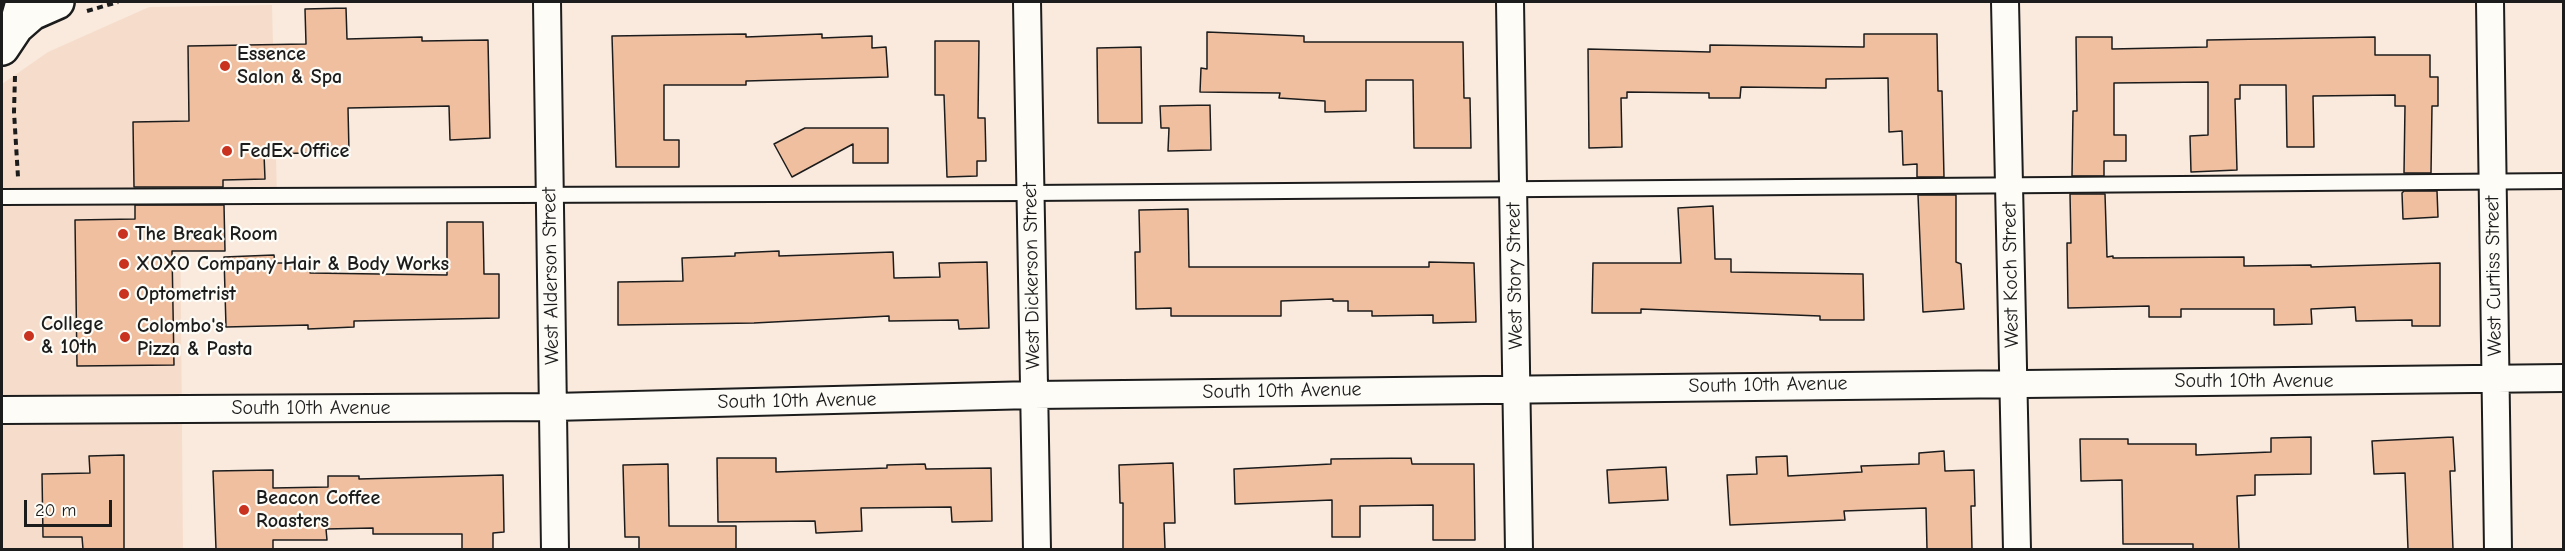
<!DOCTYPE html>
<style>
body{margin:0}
#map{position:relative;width:2565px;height:551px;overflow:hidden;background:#f9eadd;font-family:"Comic Neue",sans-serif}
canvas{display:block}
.frame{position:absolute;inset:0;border:3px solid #1c1c1c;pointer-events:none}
.scale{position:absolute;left:24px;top:500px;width:88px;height:27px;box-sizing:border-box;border:3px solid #1c1c1c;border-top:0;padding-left:8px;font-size:18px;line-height:21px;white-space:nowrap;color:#1c1c1c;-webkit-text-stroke:4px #fdfcf7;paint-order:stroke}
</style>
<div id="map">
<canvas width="2565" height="551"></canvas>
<div class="frame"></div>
<div class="scale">20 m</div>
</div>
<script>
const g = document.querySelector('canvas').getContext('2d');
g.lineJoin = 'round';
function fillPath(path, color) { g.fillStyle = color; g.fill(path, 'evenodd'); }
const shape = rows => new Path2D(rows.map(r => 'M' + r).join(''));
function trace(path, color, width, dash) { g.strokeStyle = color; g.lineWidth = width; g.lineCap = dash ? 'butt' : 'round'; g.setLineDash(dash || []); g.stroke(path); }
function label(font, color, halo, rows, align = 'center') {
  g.font = font + ' "Comic Neue",sans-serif'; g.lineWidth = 4.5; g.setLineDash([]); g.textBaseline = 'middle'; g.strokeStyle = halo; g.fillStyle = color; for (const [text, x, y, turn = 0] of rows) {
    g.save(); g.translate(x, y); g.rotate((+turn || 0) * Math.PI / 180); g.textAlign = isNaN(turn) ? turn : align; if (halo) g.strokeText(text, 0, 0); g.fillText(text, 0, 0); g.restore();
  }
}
fillPath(shape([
 [272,5,277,196,180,196,183,549,2,549,2,84,48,52,149,7]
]), '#f6ddcb');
const building = shape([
 [346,8,347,39,422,37,422,41,488,40,490,138,450,140,449,106,348,108,349,152,264,154,265,179,223,180,223,187,134,187,133,122,189,121,188,46,306,44,305,9,346,8],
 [1207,32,1304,36,1304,42,1463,42,1464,98,1470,98,1471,148,1414,148,1413,80,1366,80,1366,111,1325,112,1325,101,1279,98,1280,93,1200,92,1201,68,1207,69,1207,32],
 [746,34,746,37,822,34,822,38,872,36,872,48,886,47,888,77,746,81,746,85,664,85,664,140,679,140,679,167,616,167,612,36,746,34],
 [1864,34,1937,34,1938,91,1942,91,1944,177,1917,177,1917,164,1903,165,1902,131,1889,132,1888,78,1826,79,1826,88,1741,87,1740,98,1709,98,1709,93,1627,92,1627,98,1621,98,1622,147,1589,148,1588,49,1710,52,1710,45,1864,47,1864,34],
 [2076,37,2112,37,2112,49,2207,47,2207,40,2375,37,2375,55,2430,55,2430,77,2438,77,2438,106,2432,106,2431,173,2404,173,2405,106,2395,106,2395,95,2313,96,2314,147,2287,147,2286,85,2240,85,2240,99,2235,99,2237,170,2191,172,2190,136,2208,135,2208,82,2114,83,2114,135,2126,135,2126,161,2104,161,2104,176,2072,176,2073,111,2077,111,2076,37],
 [935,41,979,41,978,118,985,118,986,161,977,161,977,176,947,177,944,95,935,95,935,41],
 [1141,47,1142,123,1098,123,1097,48,1141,47],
 [1210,105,1211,150,1168,151,1169,128,1161,128,1160,106,1210,105],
 [805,128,888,128,888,163,853,163,853,144,792,177,774,144,805,128],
 [2404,191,2437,191,2438,217,2403,219,2402,193,2404,191],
 [2070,194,2105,194,2107,257,2113,256,2113,258,2244,257,2244,266,2311,265,2311,267,2440,263,2440,326,2412,326,2412,320,2356,321,2355,307,2311,309,2312,324,2274,325,2274,309,2181,309,2181,317,2149,317,2149,306,2068,308,2067,243,2071,243,2070,194],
 [1918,195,1956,195,1956,262,1961,264,1964,309,1923,312,1918,195],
 [135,205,224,205,225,251,172,251,174,365,77,366,75,220,135,219,135,205],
 [1713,206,1715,259,1731,259,1731,272,1863,274,1864,320,1820,320,1820,316,1641,309,1641,313,1592,313,1593,263,1681,263,1678,208,1713,206],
 [1188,209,1189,267,1429,267,1429,262,1474,263,1476,322,1433,323,1433,315,1372,316,1372,311,1348,311,1348,301,1333,301,1333,299,1281,301,1281,316,1171,316,1171,308,1136,309,1135,252,1140,252,1139,210,1188,209],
 [447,222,483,222,484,274,499,274,499,318,354,321,354,327,308,329,308,325,226,327,224,257,274,255,275,263,309,263,310,273,447,275,447,222],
 [779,251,779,256,893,252,894,278,940,277,939,263,987,262,989,328,959,329,958,320,889,321,889,316,754,323,618,325,618,282,683,281,682,258,735,256,735,253,779,251],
 [2311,437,2311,474,2255,475,2255,495,2237,496,2239,549,2193,549,2193,544,2123,544,2122,480,2081,481,2080,439,2128,439,2128,444,2196,444,2196,455,2271,452,2271,438,2311,437],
 [2453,437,2455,471,2450,471,2453,549,2408,549,2405,473,2374,474,2372,441,2453,437],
 [1944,451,1945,471,1974,470,1975,506,1971,506,1972,549,1927,549,1926,508,1844,511,1845,520,1730,525,1727,475,1757,474,1756,457,1787,456,1788,476,1862,472,1861,466,1919,464,1919,453,1944,451],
 [124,455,124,549,83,549,82,537,43,537,42,474,90,473,89,456,124,455],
 [717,458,776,458,776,472,887,468,887,465,925,464,926,469,991,468,992,521,952,522,951,507,861,508,862,531,816,533,815,521,718,522,717,458],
 [1411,458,1412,464,1474,464,1475,540,1433,540,1433,505,1360,506,1360,537,1332,537,1332,500,1235,504,1234,469,1331,464,1331,459,1411,458],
 [1173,463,1175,523,1164,523,1165,549,1123,549,1123,503,1120,503,1119,465,1173,463],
 [668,464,669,526,736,526,736,549,639,549,639,537,625,537,623,465,668,464],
 [1666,467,1668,500,1609,503,1607,470,1666,467],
 [273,470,273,488,328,487,328,476,359,476,359,479,503,475,504,532,493,533,493,549,462,549,462,534,373,534,373,528,326,529,327,540,273,540,273,549,216,549,213,471,273,470]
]);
fillPath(building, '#f0bfa0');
trace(building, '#1c1c1c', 1.5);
const lane = shape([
 [2,197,1030,193,2564,181]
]);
const street = shape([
 [547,2,555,550],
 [1027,2,1037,550],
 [1510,2,1519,550],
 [2005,2,2017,550],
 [2490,2,2498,550],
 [2,410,553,407,1034,395,2564,378]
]);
const secondary = shape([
 [16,27,32,13,57,2],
 [2,48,16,27,23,2]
]);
trace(lane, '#1c1c1c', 18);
trace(street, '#1c1c1c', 30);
trace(secondary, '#1c1c1c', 38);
trace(shape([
 [87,11,118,2],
 [15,76,14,112,18,177]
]), '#1c1c1c', 4, [6, 4.5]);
trace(lane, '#fdfcf7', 14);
trace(street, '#fdfcf7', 26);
trace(secondary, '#fdfcf7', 33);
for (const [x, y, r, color] of [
 [225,66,6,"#c8321e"],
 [227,151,6,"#c8321e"],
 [123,234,6,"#c8321e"],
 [124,264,6,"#c8321e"],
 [124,294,6,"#c8321e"],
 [29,336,6,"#c8321e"],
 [125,337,6,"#c8321e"],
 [244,510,6,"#c8321e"]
]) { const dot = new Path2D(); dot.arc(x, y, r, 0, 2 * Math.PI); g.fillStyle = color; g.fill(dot); trace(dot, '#fdfcf7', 2); }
label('bold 20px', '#1c1c1c', '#fdfcf7', [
 ["Essence",237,54],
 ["Salon & Spa",237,77],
 ["FedEx Office",239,151],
 ["The Break Room",135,234],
 ["XOXO Company Hair & Body Works",136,264],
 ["Optometrist",136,294],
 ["College",41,324],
 ["& 10th",41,347],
 ["Colombo's",137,326],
 ["Pizza & Pasta",137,349],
 ["Beacon Coffee",256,498],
 ["Roasters",256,521]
], 'left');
label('20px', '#1c1c1c', '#fdfcf7', [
 ["West Koch Street",2011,275,-91],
 ["West Alderson Street",551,276,-91],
 ["West Dickerson Street",1032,276,-91],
 ["West Story Street",1515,276,-91],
 ["West Curtiss Street",2494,276,-91],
 ["South 10th Avenue",2254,381],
 ["South 10th Avenue",1768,385,-1],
 ["South 10th Avenue",1282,391,-1],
 ["South 10th Avenue",797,401,-1],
 ["South 10th Avenue",311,408]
]);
</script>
